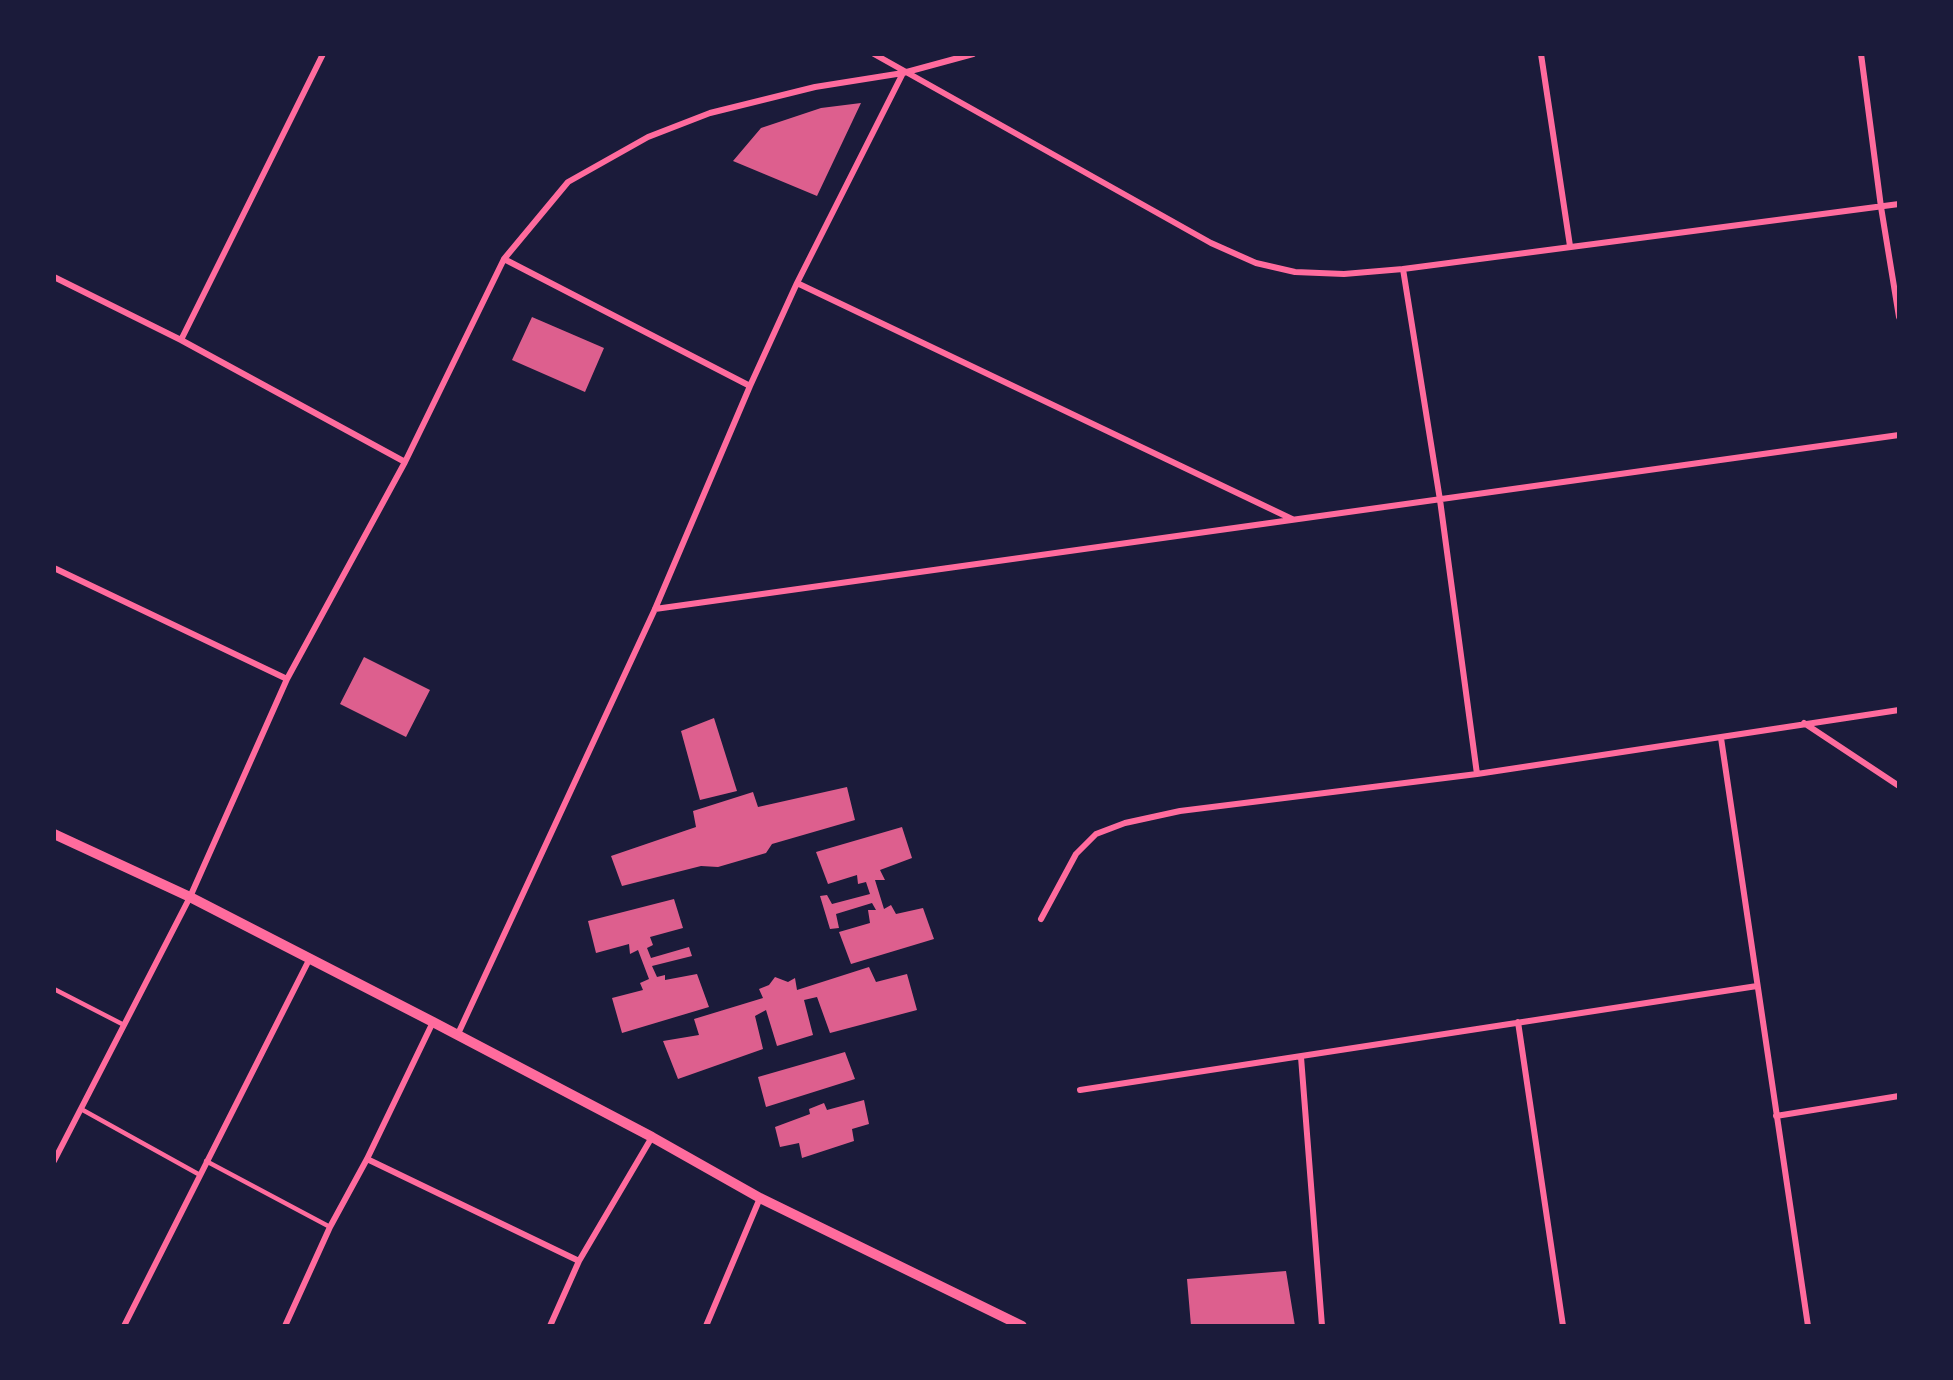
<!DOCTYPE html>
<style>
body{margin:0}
#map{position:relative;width:1953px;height:1380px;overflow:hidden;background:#1b1b3a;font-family:"Roboto Condensed",sans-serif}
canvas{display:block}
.frame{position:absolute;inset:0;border:56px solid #1b1b3a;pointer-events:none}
</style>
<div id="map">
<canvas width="1953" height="1380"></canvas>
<div class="frame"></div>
</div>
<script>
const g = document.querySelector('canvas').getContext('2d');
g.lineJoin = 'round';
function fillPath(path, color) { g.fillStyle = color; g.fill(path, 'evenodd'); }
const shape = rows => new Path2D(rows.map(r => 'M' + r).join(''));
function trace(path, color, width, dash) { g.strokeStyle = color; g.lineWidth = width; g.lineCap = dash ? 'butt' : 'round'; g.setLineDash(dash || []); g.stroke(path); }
fillPath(shape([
 [861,103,817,196,733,161,761,128,821,108],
 [532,317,604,348,585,392,512,360],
 [364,657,430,690,406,737,340,704],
 [714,718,737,791,700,800,681,731],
 [847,787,855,820,772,844,766,853,718,867,701,866,622,886,611,856,696,827,693,811,753,792,758,807],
 [902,827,912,858,880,870,885,880,875,880,884,909,891,905,896,914,923,908,934,939,851,964,839,932,870,923,868,910,876,910,872,903,836,914,839,928,830,929,820,896,827,895,832,904,870,894,866,882,858,884,857,875,828,884,816,852],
 [674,899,683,928,650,937,653,945,647,948,651,958,689,947,692,956,652,966,657,977,665,975,665,980,697,974,709,1007,622,1033,612,998,643,990,640,983,649,979,638,950,630,954,629,944,596,953,588,921],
 [869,967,876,982,907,974,917,1010,830,1033,817,997,804,1000,813,1035,777,1046,766,1010,755,1016,763,1049,678,1079,663,1041,699,1035,694,1019,763,998,759,989,769,985,775,977,788,982,795,978,797,990],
 [845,1052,855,1079,766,1107,758,1077],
 [864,1100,869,1124,852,1129,854,1141,802,1158,799,1143,780,1147,775,1127,810,1114,809,1109,824,1103,827,1110],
 [1286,1271,1295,1326,1191,1326,1187,1279]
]), '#dd5f8e');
trace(shape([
 [54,989,124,1025],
 [81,1109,200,1175],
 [206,1161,330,1227]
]), '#ff6b9d', 4.5);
trace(shape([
 [874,54,1211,243,1256,263,1295,272,1344,274,1403,269,1899,204],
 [1541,54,1570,246],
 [1861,54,1881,207,1899,317],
 [504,259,750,386],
 [1403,269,1440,500,1477,774],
 [54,277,181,340,405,462],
 [797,283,1292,519],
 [181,340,323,54],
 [54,568,287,679],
 [655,609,1899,435],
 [1804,723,1899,786],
 [1721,738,1808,1326],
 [1041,919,1076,854,1096,834,1125,823,1180,811,1477,774,1899,710],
 [1518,1022,1563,1326],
 [457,1036,655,609,750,386,797,283,903,73],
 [1301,1057,1322,1326],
 [1080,1090,1757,986],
 [1776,1116,1899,1096],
 [367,1159,579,1261],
 [54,1161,190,897,287,679,405,462,504,259,568,182,648,137,710,113,815,87,903,73,973,54],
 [124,1326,309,960],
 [285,1326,330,1227,367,1159,433,1022],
 [550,1326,579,1261,652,1137],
 [706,1326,760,1198]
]), '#ff6b9d', 6);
trace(shape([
 [54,834,190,897,433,1022,652,1137,760,1198,1022,1326]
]), '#ff6b9d', 10);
</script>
